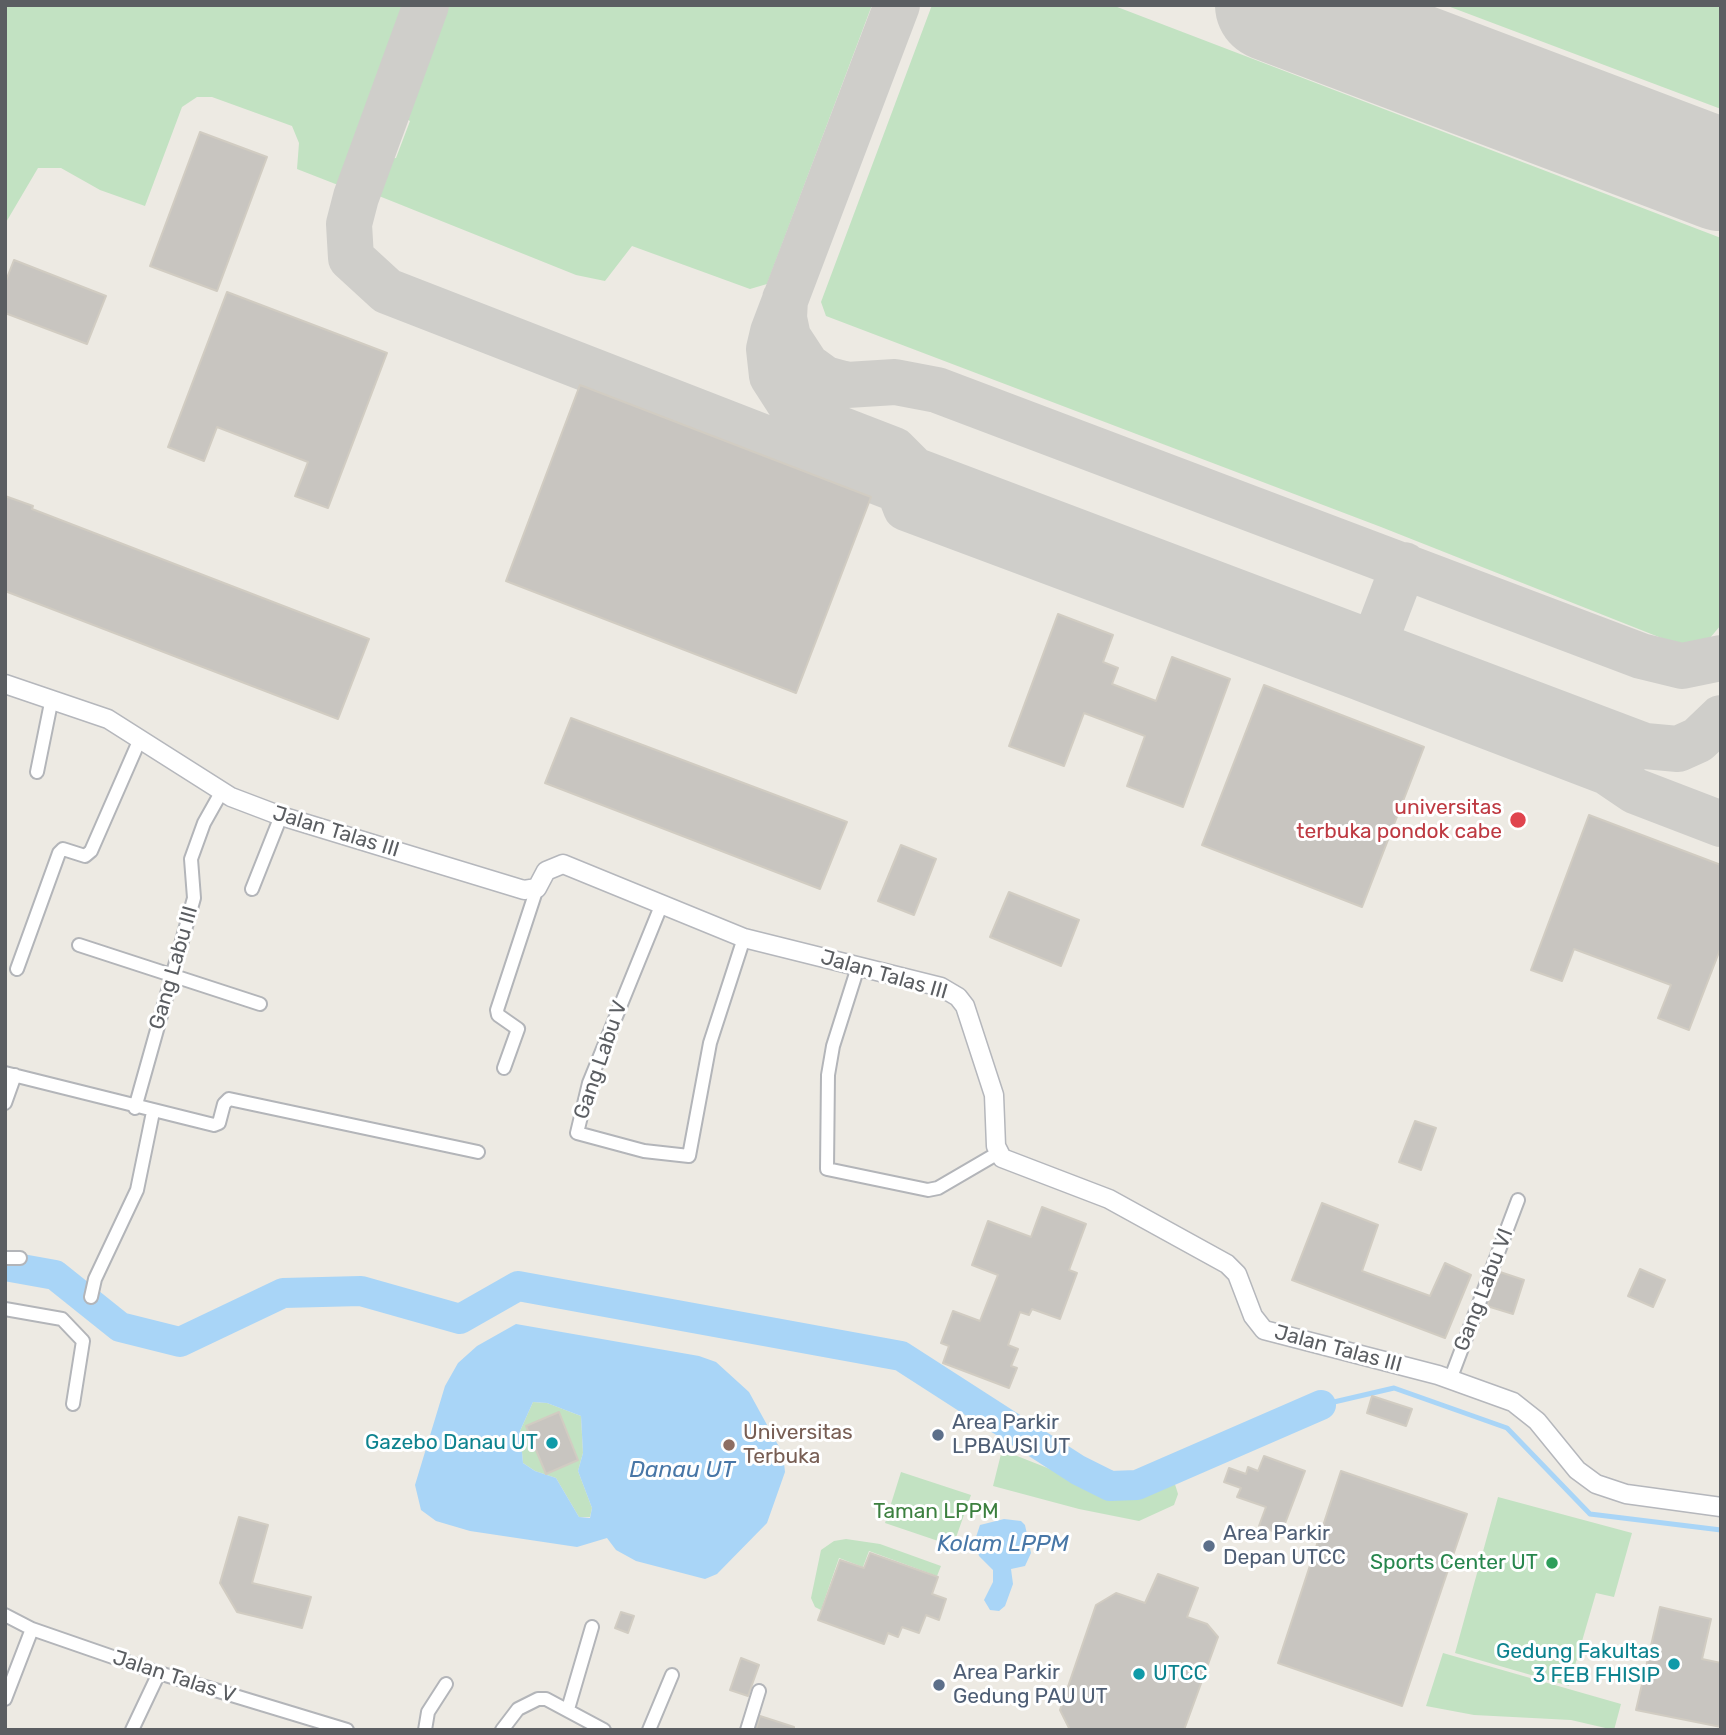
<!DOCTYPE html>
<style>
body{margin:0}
#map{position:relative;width:1726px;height:1735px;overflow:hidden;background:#edeae3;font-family:Rubik,sans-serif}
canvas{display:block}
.frame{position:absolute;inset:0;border:7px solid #5b5e62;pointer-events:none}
</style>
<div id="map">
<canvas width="1726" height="1735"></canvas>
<div class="frame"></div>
</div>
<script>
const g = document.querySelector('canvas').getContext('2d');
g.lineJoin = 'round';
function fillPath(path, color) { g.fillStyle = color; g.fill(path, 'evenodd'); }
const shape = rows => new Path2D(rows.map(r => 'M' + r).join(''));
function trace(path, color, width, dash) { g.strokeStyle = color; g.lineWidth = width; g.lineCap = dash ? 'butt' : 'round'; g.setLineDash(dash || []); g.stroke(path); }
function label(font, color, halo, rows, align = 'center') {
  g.font = font + ' Rubik,sans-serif'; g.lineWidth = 6; g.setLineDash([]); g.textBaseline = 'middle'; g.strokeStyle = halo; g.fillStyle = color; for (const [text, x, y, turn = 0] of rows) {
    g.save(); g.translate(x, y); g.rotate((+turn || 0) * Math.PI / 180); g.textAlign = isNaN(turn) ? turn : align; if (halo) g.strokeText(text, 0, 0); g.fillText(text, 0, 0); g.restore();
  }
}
fillPath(shape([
 [5,5,410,5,338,185,297,169,299,143,292,126,212,97,197,97,182,107,145,206,100,190,61,168,38,168,5,224],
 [442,5,872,5,767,284,750,289,632,246,605,281,576,275,374,194,384,159,396,158,410,121,401,116],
 [932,5,1112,5,1721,238,1721,625,1709,639,1679,645,1381,527,826,316,821,302],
 [1445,5,1721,5,1721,109],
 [533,1402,547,1403,581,1416,583,1453,578,1471,592,1508,590,1517,579,1517,556,1478,535,1471,523,1463,520,1431],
 [559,1412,578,1460,546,1473,526,1426],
 [1002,1450,1118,1496,1138,1496,1174,1481,1178,1494,1174,1505,1139,1521,1079,1509,993,1486],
 [901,1472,971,1495,953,1546,885,1523],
 [1498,1497,1632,1533,1614,1597,1596,1593,1569,1686,1455,1653],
 [846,1539,880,1544,941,1566,937,1576,869,1551,863,1567,839,1558,821,1610,815,1607,811,1598,821,1550,834,1541],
 [1443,1653,1621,1704,1614,1730,1571,1720,1474,1715,1426,1706]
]), '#c2e2c2');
fillPath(shape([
 [516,1324,699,1356,716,1362,749,1392,783,1454,785,1472,767,1523,717,1574,705,1579,636,1561,616,1550,607,1538,577,1547,470,1531,436,1521,421,1510,415,1485,445,1386,458,1363,477,1346],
 [533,1402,547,1403,581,1416,583,1453,578,1471,592,1508,590,1518,579,1517,556,1478,535,1471,523,1463,520,1431],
 [1004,1519,1021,1521,1025,1525,1031,1553,1025,1566,1011,1569,1013,1584,1005,1606,999,1611,990,1610,984,1600,993,1582,993,1570,979,1556,975,1540,980,1525]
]), '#a9d5f7');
trace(shape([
 [1321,1405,1394,1388,1507,1428,1590,1514,1721,1530]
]), '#a9d5f7', 5);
trace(shape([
 [5,1266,55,1275,120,1327,180,1342,283,1293,361,1291,460,1319,518,1286,901,1356,1078,1470,1110,1486,1137,1485,1321,1405]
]), '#a9d5f7', 30);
trace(shape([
 [426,5,356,197,349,224,351,258,387,291,899,490,906,508,1361,678,1404,565],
 [897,5,773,332,769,349,772,376,790,404,806,416,894,450,914,470,1645,746,1678,749,1698,740,1721,718],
 [785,299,784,318,788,337,807,366,825,379,847,385,895,382,937,390,1641,656,1682,666,1721,658],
 [1361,678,1607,772,1635,791,1721,824]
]), '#cfceca', 46);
trace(shape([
 [1271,5,1721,175]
]), '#cfceca', 112);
const building = shape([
 [200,132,267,157,217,291,150,266,200,132],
 [14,260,106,296,87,344,5,313,5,283,14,260],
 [227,292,387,353,328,508,295,496,308,462,217,427,204,461,168,447,227,292],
 [580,385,871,497,796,693,506,581,580,385],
 [5,496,33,506,32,509,369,639,338,719,5,591,5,496],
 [1058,614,1113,635,1103,662,1118,668,1112,684,1156,701,1172,657,1230,679,1183,807,1127,786,1145,736,1084,713,1064,766,1009,746,1058,614],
 [1264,685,1424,747,1362,907,1202,845,1264,685],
 [571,718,847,822,820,889,545,783,571,718],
 [1589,815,1721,865,1721,947,1689,1030,1658,1018,1671,985,1574,949,1562,981,1531,970,1589,815],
 [901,845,936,859,914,915,878,901,901,845],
 [1009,892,1079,920,1061,966,990,937,1009,892],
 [1415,1121,1436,1128,1421,1170,1399,1162,1415,1121],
 [1322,1203,1378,1225,1362,1271,1430,1296,1445,1263,1471,1275,1445,1338,1292,1280,1322,1203],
 [1042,1207,1086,1224,1069,1270,1077,1273,1060,1319,1032,1309,1029,1315,1020,1312,1008,1345,1018,1349,1011,1366,1017,1368,1009,1388,943,1363,949,1346,941,1343,953,1311,980,1321,998,1275,972,1265,988,1221,1031,1237,1042,1207],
 [1640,1269,1665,1280,1653,1307,1628,1296,1640,1269],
 [1500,1272,1524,1280,1513,1314,1487,1306,1500,1272],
 [1372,1396,1412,1409,1406,1426,1367,1413,1372,1396],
 [559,1412,578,1460,546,1474,526,1426,559,1412],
 [1264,1456,1305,1471,1281,1534,1259,1526,1266,1507,1237,1497,1241,1488,1224,1482,1229,1468,1246,1474,1248,1467,1258,1471,1264,1456],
 [1341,1471,1467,1514,1402,1706,1278,1663,1341,1471],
 [239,1517,268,1525,252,1583,311,1597,302,1628,237,1612,220,1583,239,1517],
 [870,1553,938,1577,932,1594,946,1599,939,1620,926,1615,919,1633,902,1627,898,1637,888,1633,884,1644,818,1620,840,1560,864,1568,870,1553],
 [1158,1574,1198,1588,1187,1617,1207,1624,1218,1637,1184,1730,1070,1730,1060,1710,1096,1605,1116,1593,1145,1603,1158,1574],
 [1660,1607,1711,1619,1702,1659,1721,1663,1721,1727,1636,1710,1660,1607],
 [621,1612,634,1616,628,1633,615,1628,621,1612],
 [741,1658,759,1665,748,1696,730,1690,741,1658],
 [760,1716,794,1727,794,1730,756,1730,760,1716]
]);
fillPath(building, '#c8c5c0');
trace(building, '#d1ccc2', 2);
const street = shape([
 [37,772,52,698],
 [252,889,281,816],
 [661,906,589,1083,577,1133,644,1151,689,1156,710,1043,744,938],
 [79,945,260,1004],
 [858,967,833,1046,828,1075,827,1169,928,1190,938,1188,998,1153],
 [17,969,59,853,63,849,85,856,91,851,140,739],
 [504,1068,518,1029,498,1015,497,1010,537,888],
 [5,1073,214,1125,219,1123,224,1104,229,1099,478,1152],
 [5,1103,15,1075],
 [135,1108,194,898,191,859,204,823,222,791],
 [5,1258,20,1258],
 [91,1297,95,1279,137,1190,153,1112],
 [5,1309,62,1319,83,1341,73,1404],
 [1450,1380,1518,1200],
 [5,1615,32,1629,159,1673,347,1730],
 [5,1699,32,1629],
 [568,1709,592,1627],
 [132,1730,159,1673],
 [425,1730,428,1712,446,1684],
 [502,1730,518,1709,538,1699,546,1699,604,1730],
 [649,1730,672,1675],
 [747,1730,759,1691]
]);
const secondary = shape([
 [5,684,108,719,231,797,281,816,524,890,537,888,546,871,563,864,744,938,941,987,958,997,965,1006,994,1095,996,1146,1002,1158,1109,1199,1227,1264,1237,1274,1253,1316,1264,1330,1438,1375,1513,1402,1537,1421,1577,1470,1596,1484,1626,1494,1721,1507]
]);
trace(street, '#b3b5b9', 16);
trace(secondary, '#b5b7bc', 21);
trace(street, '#fff', 12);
trace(secondary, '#fff', 18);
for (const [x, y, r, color] of [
 [1518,820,9,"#e0444e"],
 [938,1435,7,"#5c6f8a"],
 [552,1443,7,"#0f9aa8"],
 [729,1445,7,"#8d6e63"],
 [1209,1546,7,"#5c6f8a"],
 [1552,1563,7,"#2e9e5b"],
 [1674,1664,7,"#0f9aa8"],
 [1139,1674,7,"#0f9aa8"],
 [939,1685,7,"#5c6f8a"]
]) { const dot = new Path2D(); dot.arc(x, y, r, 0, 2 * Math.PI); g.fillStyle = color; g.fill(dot); trace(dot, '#fff', 2.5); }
label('21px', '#be3a42', '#fff', [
 ["universitas",1502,808],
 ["terbuka pondok cabe",1502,832]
], 'right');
label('21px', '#5b5e62', '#fff', [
 ["Jalan Talas III",336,832,17],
 ["Gang Labu III",174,968,-74],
 ["Jalan Talas III",884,975,16],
 ["Gang Labu V",601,1060,-71],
 ["Gang Labu VI",1484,1290,-69],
 ["Jalan Talas III",1338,1349,15],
 ["Jalan Talas V",174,1677,18]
]);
label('21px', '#4e5e75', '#fff', [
 ["Area Parkir",952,1423],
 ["LPBAUSI UT",952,1447],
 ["Area Parkir",1223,1534],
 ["Depan UTCC",1223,1558],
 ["Area Parkir",953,1673],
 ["Gedung PAU UT",953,1697]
], 'left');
label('21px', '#785e54', '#fff', [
 ["Universitas",743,1433],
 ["Terbuka",743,1457]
], 'left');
label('21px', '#0d838f', '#fff', [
 ["Gazebo Danau UT",538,1443],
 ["Gedung Fakultas",1660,1652],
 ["3 FEB FHISIP",1660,1676],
 ["UTCC",1153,1674,"left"]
], 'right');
label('21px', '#3c803f', '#fff', [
 ["Taman LPPM",936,1512]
]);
label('21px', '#27864d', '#fff', [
 ["Sports Center UT",1538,1563]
], 'right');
label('italic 23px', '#4877a7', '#fff', [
 ["Danau UT",682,1470],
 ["Kolam LPPM",1003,1544]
]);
</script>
